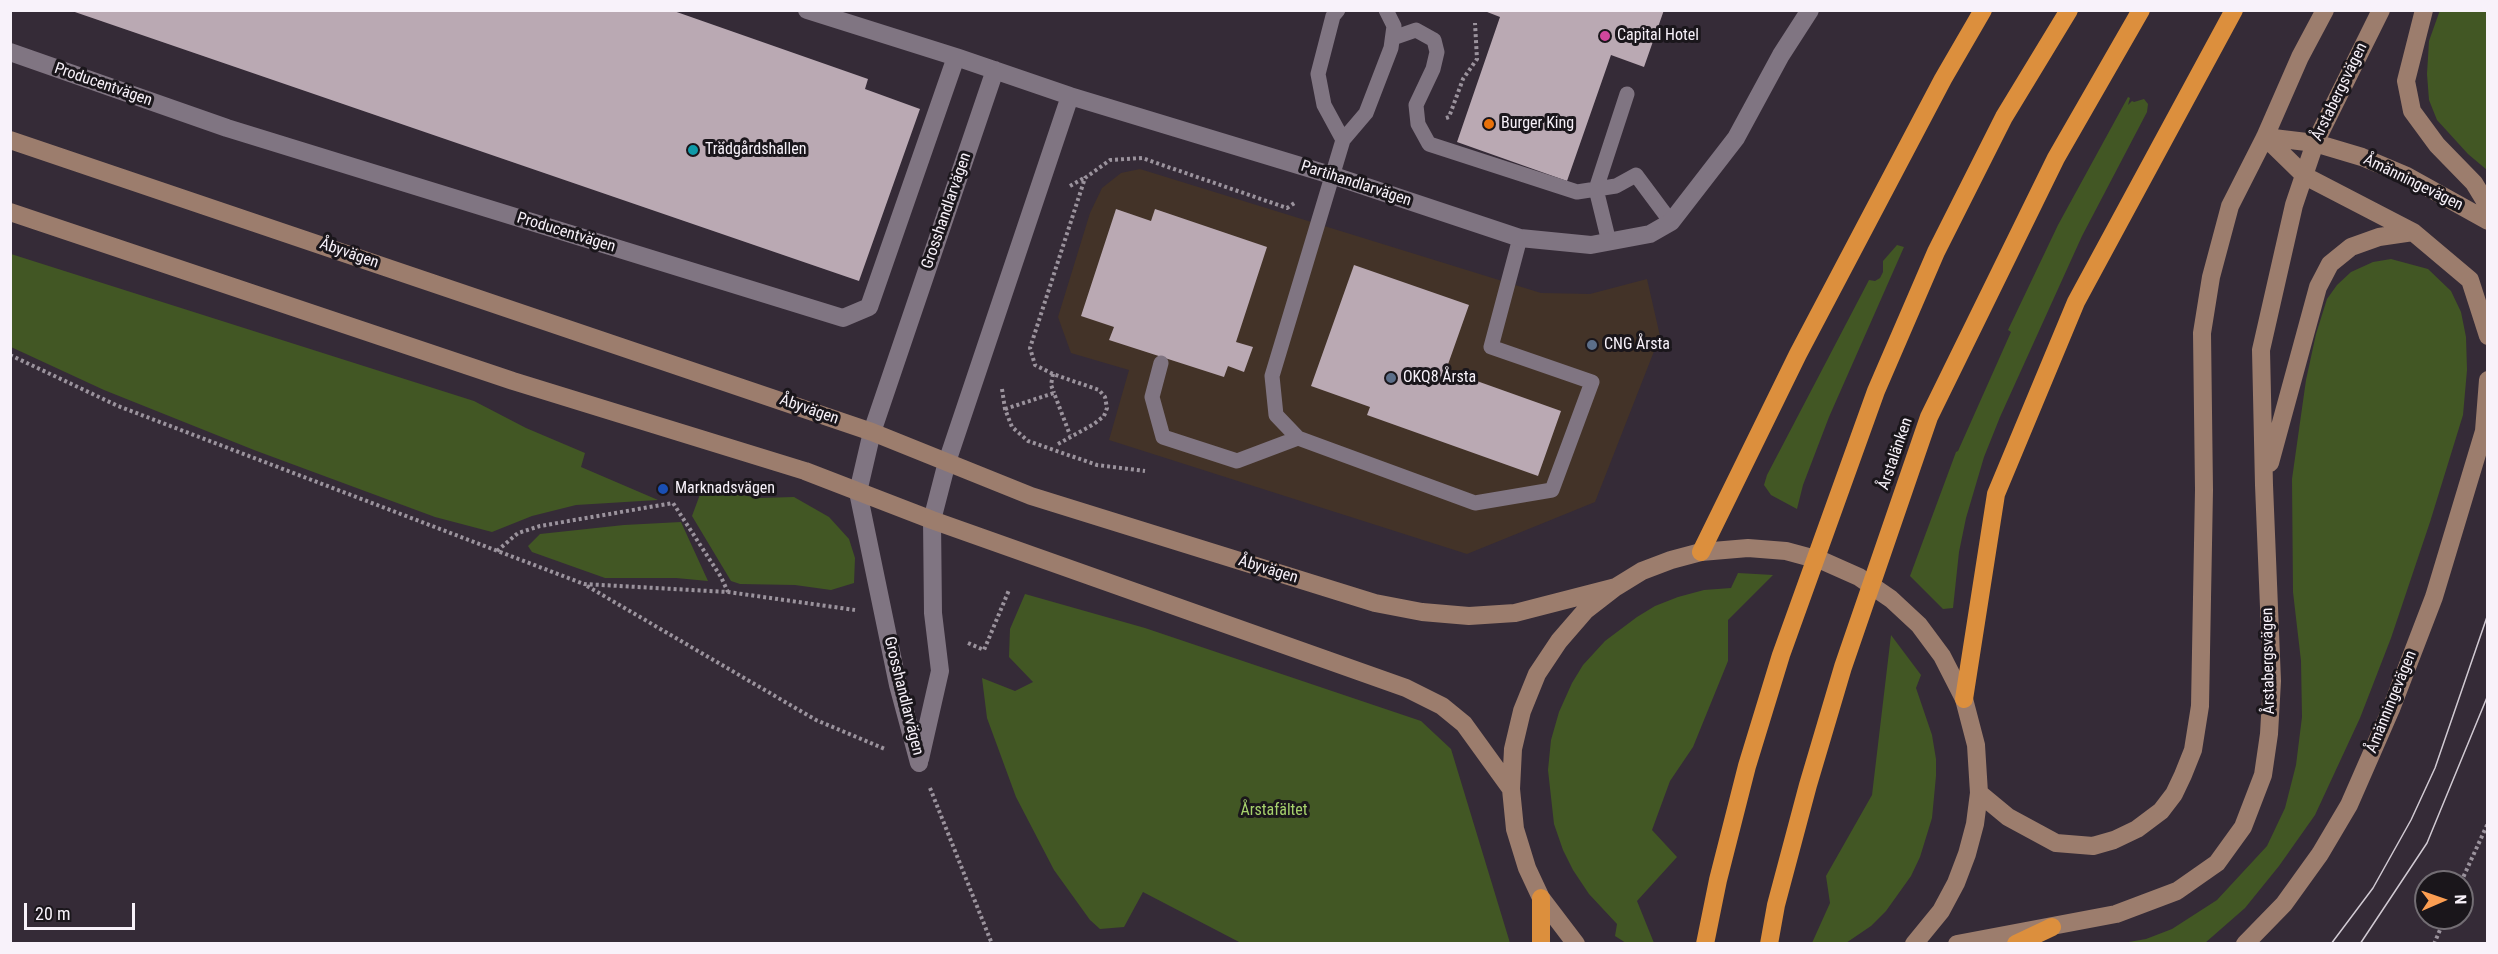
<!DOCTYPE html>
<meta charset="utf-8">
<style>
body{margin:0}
#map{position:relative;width:2498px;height:954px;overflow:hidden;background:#352b37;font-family:"Roboto Condensed",sans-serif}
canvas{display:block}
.frame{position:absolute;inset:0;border:12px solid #f8f2fa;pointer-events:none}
.north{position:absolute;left:2414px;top:870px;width:60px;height:60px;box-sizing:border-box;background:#1a161b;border:2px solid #736e74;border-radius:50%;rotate:88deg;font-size:16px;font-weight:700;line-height:24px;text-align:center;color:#f8f2fa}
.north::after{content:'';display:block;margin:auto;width:21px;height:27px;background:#fc9e52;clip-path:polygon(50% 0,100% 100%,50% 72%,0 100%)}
.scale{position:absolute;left:24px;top:903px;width:111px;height:27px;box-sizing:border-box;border:3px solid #f8f2fa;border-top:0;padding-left:8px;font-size:18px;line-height:21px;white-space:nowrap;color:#f8f2fa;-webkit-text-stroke:4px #1a161b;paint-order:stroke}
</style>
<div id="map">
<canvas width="2498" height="954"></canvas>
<div class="frame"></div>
<div class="north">N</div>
<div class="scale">20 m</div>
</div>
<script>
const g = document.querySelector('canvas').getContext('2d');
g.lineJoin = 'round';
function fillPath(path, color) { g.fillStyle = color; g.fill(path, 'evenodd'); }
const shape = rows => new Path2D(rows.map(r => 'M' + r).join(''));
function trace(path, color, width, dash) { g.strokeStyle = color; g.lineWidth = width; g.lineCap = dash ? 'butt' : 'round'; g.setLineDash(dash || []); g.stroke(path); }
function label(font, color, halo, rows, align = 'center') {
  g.font = font + ' "Roboto Condensed",sans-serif'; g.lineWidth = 6; g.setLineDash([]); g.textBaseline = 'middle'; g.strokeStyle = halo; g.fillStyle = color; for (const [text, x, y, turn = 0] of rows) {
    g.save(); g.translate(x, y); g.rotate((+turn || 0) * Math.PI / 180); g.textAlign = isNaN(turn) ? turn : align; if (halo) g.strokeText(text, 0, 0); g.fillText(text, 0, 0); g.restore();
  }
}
fillPath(shape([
 [1140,169,1541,293,1590,294,1647,279,1660,336,1595,502,1467,554,1109,440,1129,370,1071,353,1058,317,1090,213,1102,188,1121,173]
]), '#433328');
fillPath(shape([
 [2440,10,2487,11,2487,170,2468,154,2437,120,2429,100,2427,74,2429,41],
 [2128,97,2130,98,2128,105,2132,101,2134,102,2144,99,2148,104,2147,112,2082,236,2000,417,1984,457,1966,518,1959,552,1953,608,1943,609,1910,576,1956,452,1958,451,2011,332,2008,330,2058,225],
 [1897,245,1904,247,1829,417,1803,485,1797,509,1771,495,1764,485,1767,475,1869,280,1875,281,1880,278,1883,272,1883,261],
 [11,254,474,401,526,428,585,453,581,467,658,500,576,505,532,516,492,532,435,517,254,450,104,390,11,347],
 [2391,259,2428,269,2451,291,2461,312,2466,337,2467,370,2463,415,2430,522,2391,638,2360,718,2315,815,2279,866,2245,908,2205,943,2123,943,2146,939,2172,929,2217,900,2267,846,2285,808,2296,765,2302,717,2301,661,2293,592,2292,479,2306,380,2316,334,2327,299,2337,285,2351,272,2373,262],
 [702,489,760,498,794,497,829,517,849,539,855,558,854,583,831,590,795,585,740,584,731,581,692,516],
 [681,522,708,581,676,578,605,578,532,552,528,546,540,534,624,525],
 [1738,573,1773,575,1728,620,1728,661,1693,747,1670,781,1652,830,1677,857,1637,901,1654,943,1626,943,1615,936,1617,924,1589,894,1573,870,1563,850,1554,824,1548,770,1551,740,1559,712,1572,683,1583,665,1605,641,1637,617,1655,606,1678,597,1704,590,1731,588],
 [1025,594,1145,628,1421,721,1451,749,1510,943,1241,943,1143,892,1124,927,1100,929,1090,920,1054,870,1016,797,987,718,982,678,1015,691,1033,682,1009,657,1010,629],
 [1891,635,1921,675,1916,688,1932,735,1936,759,1936,776,1932,818,1920,857,1911,876,1886,911,1871,926,1846,943,1812,943,1830,903,1826,876,1872,795]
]), '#425724');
fillPath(shape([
 [69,10,671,10,868,79,865,89,920,109,859,281],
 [1482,10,1664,10,1644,67,1611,55,1567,181,1457,142,1500,17],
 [1116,209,1151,221,1155,209,1267,247,1236,342,1253,347,1244,372,1228,366,1224,377,1109,340,1114,327,1081,316],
 [1354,265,1469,305,1446,370,1561,411,1538,476,1367,415,1370,407,1311,386]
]), '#baa9b3');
trace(shape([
 [1446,118,1449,117,1463,79,1477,59,1475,23],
 [1070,186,1084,178],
 [10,355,118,406,584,584,728,592,855,610],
 [1053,374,1051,385,1054,393],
 [1002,389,1005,409,1012,427,1028,441,1097,465,1145,471],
 [1005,409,1054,393,1070,435],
 [1058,444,1094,424,1104,416,1107,408,1105,397,1099,390,1053,374,1035,365,1030,348,1085,178,1110,160,1142,158,1287,208,1296,202],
 [497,551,518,533,540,526,673,503,721,577,728,592],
 [587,586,816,720,885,749],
 [968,643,984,650,1009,590],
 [930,788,992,944],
 [2461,882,2488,823],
 [2434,944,2445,918]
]), '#9b939d', 4, [3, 3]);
trace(shape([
 [1338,10,1333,16,1318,74,1324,105,1343,140],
 [1386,10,1394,26,1391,48,1366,113,1343,140,1272,376,1276,415,1298,438,1475,503,1552,490,1592,382,1491,347,1520,238],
 [1393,38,1416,30,1434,40,1437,52,1433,69,1416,105,1418,124,1429,144,1577,192,1616,186,1636,175,1671,222],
 [1609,242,1596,189,1627,94],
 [1161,363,1152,397,1163,437,1237,461,1298,438]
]), '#807582', 15);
trace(shape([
 [807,10,956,57,1070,96,1334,176,1520,238,1591,245,1650,234,1671,222,1736,138,1781,55,1810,10],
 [10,52,227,128,843,318,869,307,956,57],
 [920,759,940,671,933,613,932,520,947,462,1070,96],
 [919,763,898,685,858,492,872,432,995,70]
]), '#807582', 18);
trace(shape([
 [2424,10,2406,81,2412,111,2437,145,2474,183,2488,206],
 [2265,137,2305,176,2413,232,2470,280,2488,336],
 [2265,137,2315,143,2362,157,2407,176,2488,221],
 [10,140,872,432,1031,496,1375,603,1422,612,1469,616,1515,613,1616,587],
 [10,212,513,381,805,471,932,520,1406,688,1442,706,1464,724,1511,789],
 [2270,463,2318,287,2330,264,2351,247,2379,237,2413,232],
 [1979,793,2008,817,2056,843,2093,846,2114,840,2137,829,2161,811,2174,794,2183,775,2193,750,2200,706,2204,490,2202,333,2211,277,2230,206,2265,137,2300,57,2325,10],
 [1576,944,1541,898,1527,868,1515,829,1511,789,1513,749,1522,711,1537,674,1559,641,1585,611,1616,587,1642,571,1671,560,1701,552,1748,548,1786,551,1823,561,1859,577,1891,599,1919,625,1942,656,1964,699,1976,745,1979,793,1975,824,1967,854,1956,883,1941,911,1914,944],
 [1957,944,2116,914,2177,891,2217,863,2243,827,2263,775,2269,734,2272,681,2264,485,2261,350,2294,205,2315,143,2381,10],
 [2245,944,2284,904,2320,854,2349,805,2391,709,2434,597,2484,431,2488,380]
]), '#9c7d6d', 18);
trace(shape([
 [1701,552,1798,354,1943,79,1983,10],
 [1964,699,1996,494,2076,302,2234,10],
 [1541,898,1541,944],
 [1705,944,1718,880,1747,766,1781,655,1876,391,1936,252,2004,117,2069,10],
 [1769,944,1776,905,1808,785,1843,667,1929,417,2056,158,2141,10],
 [2016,944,2052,927]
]), '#dc8f3d', 18);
trace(shape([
 [2331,944,2373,888,2411,820,2435,768,2488,614],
 [2360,944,2427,843,2488,695]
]), '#d1cad3', 1.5);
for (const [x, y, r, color] of [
 [1605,36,6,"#d1479c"],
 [1489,124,6,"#e8710a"],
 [693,150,6,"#0f9aa8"],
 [1592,345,6,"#5c6f8a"],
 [1391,378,6,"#5c6f8a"],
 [663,489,6,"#1a4fb4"]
]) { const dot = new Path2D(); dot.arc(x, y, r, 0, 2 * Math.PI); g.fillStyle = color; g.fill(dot); trace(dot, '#1a161b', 2); }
label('16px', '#f8f2fa', '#1a161b', [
 ["Capital Hotel",1617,36],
 ["Burger King",1501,124],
 ["Trädgårdshallen",705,150],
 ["CNG Årsta",1604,345],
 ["OKQ8 Årsta",1403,378],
 ["Marknadsvägen",675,489]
], 'left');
label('16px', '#f8f2fa', '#1a161b', [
 ["Producentvägen",103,85,19],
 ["Årstabergsvägen",2340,92,-64],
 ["Åmänningevägen",2413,183,26],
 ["Partihandlarvägen",1356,184,18],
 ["Grosshandlarvägen",947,211,-71],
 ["Producentvägen",566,233,17],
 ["Åbyvägen",349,254,19],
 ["Åbyvägen",809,410,19],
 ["Årstalänken",1896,454,-71],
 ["Åbyvägen",1268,570,17],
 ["Årstabergsvägen",2269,661,-91],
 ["Grosshandlarvägen",903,696,76],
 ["Åmänningevägen",2392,702,-68]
]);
label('16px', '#a7d26d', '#1a161b', [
 ["Årstafältet",1274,811]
]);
</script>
